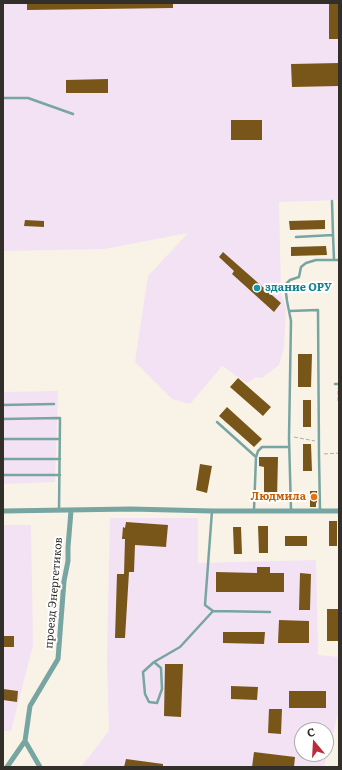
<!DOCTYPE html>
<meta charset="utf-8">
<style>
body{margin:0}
#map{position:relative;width:342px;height:770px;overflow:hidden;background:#f9f2e7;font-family:Literata,serif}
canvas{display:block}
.frame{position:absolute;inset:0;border:4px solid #322f2b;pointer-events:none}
.north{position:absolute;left:294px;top:722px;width:40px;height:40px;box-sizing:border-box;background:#fff;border:1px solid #adacaa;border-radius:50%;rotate:342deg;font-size:11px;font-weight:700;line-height:16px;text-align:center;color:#322f2b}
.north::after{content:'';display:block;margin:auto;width:14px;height:18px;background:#bc2b3c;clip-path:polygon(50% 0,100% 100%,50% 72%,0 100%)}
</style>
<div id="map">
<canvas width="342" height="770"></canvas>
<div class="frame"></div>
<div class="north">С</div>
</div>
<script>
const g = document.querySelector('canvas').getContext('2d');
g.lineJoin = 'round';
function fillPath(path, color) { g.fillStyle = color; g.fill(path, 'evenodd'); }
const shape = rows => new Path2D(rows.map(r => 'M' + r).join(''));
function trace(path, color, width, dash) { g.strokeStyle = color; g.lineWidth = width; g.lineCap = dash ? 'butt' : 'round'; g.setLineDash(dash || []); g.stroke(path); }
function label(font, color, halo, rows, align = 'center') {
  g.font = font + ' Literata,serif'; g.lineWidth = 4; g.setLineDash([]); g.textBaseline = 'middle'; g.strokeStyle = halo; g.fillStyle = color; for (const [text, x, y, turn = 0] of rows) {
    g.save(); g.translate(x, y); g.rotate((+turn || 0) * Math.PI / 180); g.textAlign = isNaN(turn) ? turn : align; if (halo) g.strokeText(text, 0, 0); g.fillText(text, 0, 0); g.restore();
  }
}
fillPath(shape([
 [3,3,339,3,339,200,279,202,281,294,286,307,284,348,279,365,262,378,256,377,247,383,222,366,190,404,172,399,135,362,148,276,188,233,104,249,3,251],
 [58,391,55,482,3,484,3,392],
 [110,518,198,518,198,563,316,560,318,655,339,657,338,714,324,767,81,767,109,731,107,660],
 [302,730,326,730,326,754,302,754],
 [3,525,31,525,33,645,11,731,3,731]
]), '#f3e2f4');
fillPath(shape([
 [27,3,173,3,173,8,27,10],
 [329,3,339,3,339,39,329,39],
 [339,63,339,86,292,87,291,64],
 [108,79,108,93,66,93,66,80],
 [231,120,262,120,262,140,231,140],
 [25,220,44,221,44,227,24,226],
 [325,220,325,229,290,230,289,221],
 [326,246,327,255,291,256,291,247],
 [223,252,281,303,274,312,232,274,234,271,219,257],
 [298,354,312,354,311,387,298,387],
 [238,378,271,407,263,416,230,387],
 [303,400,311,400,311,427,303,427],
 [227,407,262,439,254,447,219,416],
 [303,444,311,444,312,471,303,471],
 [259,457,278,457,277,499,264,499,264,467,259,466],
 [200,464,212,466,207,493,196,490],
 [310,491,317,491,317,502,316,503,316,507,310,507],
 [329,521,337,521,337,546,329,546],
 [126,522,168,525,166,547,135,545,134,572,129,572,125,638,115,638,117,574,124,574,125,539,122,539,123,527,125,528],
 [258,526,268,526,268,553,259,553],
 [233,527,241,527,242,554,234,554],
 [285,536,307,536,307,546,285,546],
 [257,567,270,567,270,573,284,573,284,592,216,592,216,572,257,573],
 [300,573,311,574,310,610,299,610],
 [327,609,338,609,338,641,327,641],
 [279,620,309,621,309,643,278,643],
 [223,632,265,632,264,644,223,643],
 [4,636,14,636,14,647,3,647],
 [165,664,183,664,181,717,164,716],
 [231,686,258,687,257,700,231,699],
 [3,689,18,691,17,702,3,700],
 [289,691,326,691,326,708,289,708],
 [269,709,282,709,281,734,268,733],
 [254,752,295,757,294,767,252,767],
 [126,759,163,764,163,767,124,767]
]), '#78561a');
trace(shape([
 [338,401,338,388],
 [294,437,315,441],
 [324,454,339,453]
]), '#b1aba3', 1, [4, 2]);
trace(shape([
 [3,98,28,98,73,114],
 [332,201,333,235],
 [296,237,333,235,334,260],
 [289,311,318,310,319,456,320,510],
 [335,384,339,384],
 [3,405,54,404],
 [3,419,60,418,59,511],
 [217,422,256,457],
 [3,439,60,439],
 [3,459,60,459],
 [3,475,60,475],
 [254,510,256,457,258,451,262,447,289,447],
 [291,510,289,438,291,321,287,301,285,285,290,280,299,277,301,267,306,263,316,260,339,260],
 [212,511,205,605,213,611,270,612],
 [154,662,161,668,162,689,157,703,149,702,145,694,143,672,154,662,180,647,213,611]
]), '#77a5a1', 2.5);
trace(shape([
 [3,511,131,509,212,511,339,511],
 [25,741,40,767],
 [7,767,25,741,30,706,58,659,64,581,68,561,68,547,71,511]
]), '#77a5a1', 5);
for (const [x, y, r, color] of [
 [257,288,4,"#0f9aa8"],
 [314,497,4,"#e8710a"]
]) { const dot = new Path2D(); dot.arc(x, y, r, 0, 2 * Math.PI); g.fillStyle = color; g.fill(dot); trace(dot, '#fff', 1.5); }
label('bold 11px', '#0d838f', '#fff', [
 ["здание ОРУ",265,288]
], 'left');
label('bold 11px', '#c56008', '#fff', [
 ["Людмила",306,497]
], 'right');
label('11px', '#322f2b', '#fff', [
 ["проезд Энергетиков",54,593,-85]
]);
</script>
